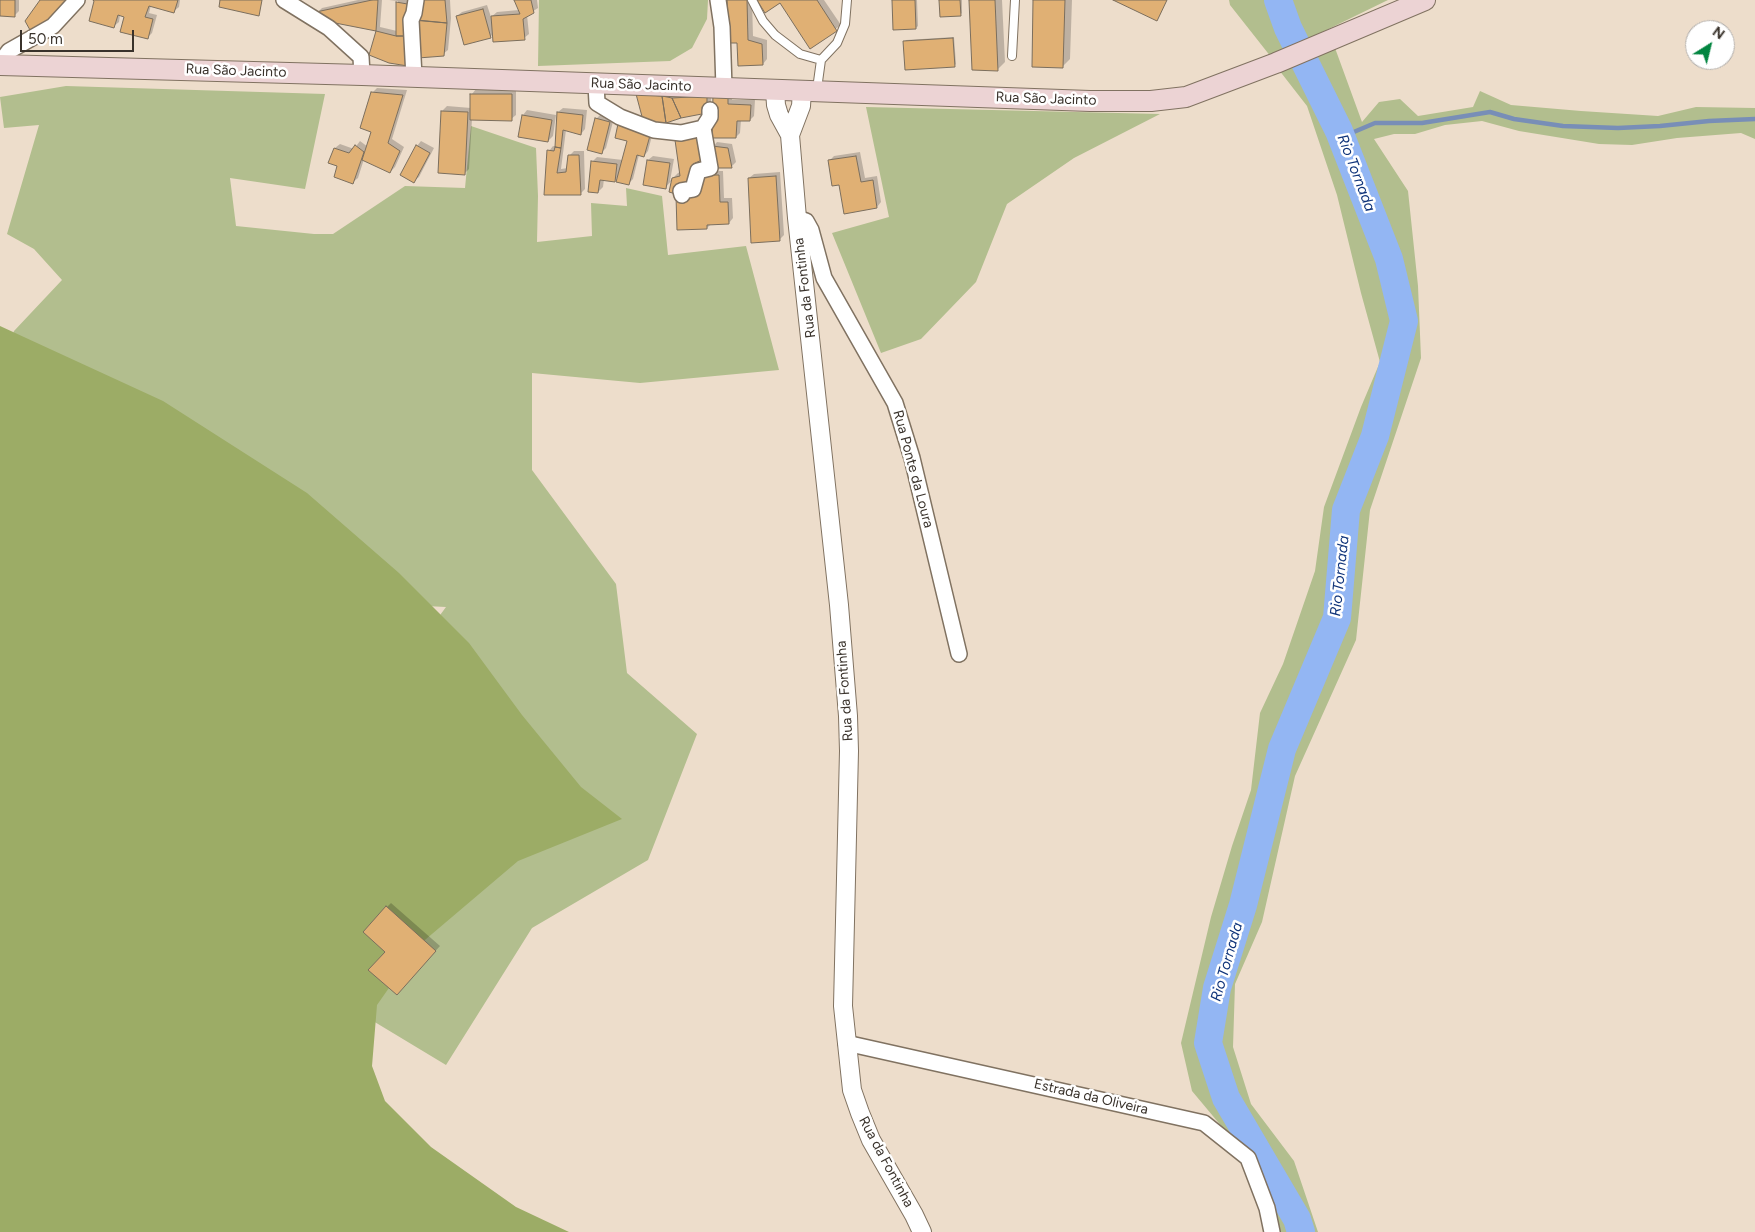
<!DOCTYPE html>
<meta charset="utf-8">
<style>
body{margin:0}
#map{position:relative;width:1755px;height:1232px;overflow:hidden;background:#edddcb;font-family:Figtree,sans-serif}
canvas{display:block}
.north{position:absolute;left:1685px;top:20px;width:50px;height:50px;box-sizing:border-box;background:#fff;border:1px solid #b0adaa;border-radius:50%;rotate:36deg;font-size:14px;font-weight:700;line-height:20px;text-align:center;color:#39322b}
.north::after{content:'';display:block;margin:auto;width:18px;height:22px;background:#028540;clip-path:polygon(50% 0,100% 100%,50% 72%,0 100%)}
.scale{position:absolute;left:20px;top:30px;width:114px;height:22px;box-sizing:border-box;border:2px solid #39322b;border-top:0;padding-left:6px;font-size:15px;line-height:18px;white-space:nowrap;color:#39322b;-webkit-text-stroke:4px #fff;paint-order:stroke}
</style>
<div id="map">
<canvas width="1755" height="1232"></canvas>
<div class="north">N</div>
<div class="scale">50 m</div>
</div>
<script>
const g = document.querySelector('canvas').getContext('2d');
g.lineJoin = 'round';
function fillPath(path, color) { g.fillStyle = color; g.fill(path, 'evenodd'); }
const shape = rows => new Path2D(rows.map(r => 'M' + r).join(''));
function trace(path, color, width, dash) { g.strokeStyle = color; g.lineWidth = width; g.lineCap = dash ? 'butt' : 'round'; g.setLineDash(dash || []); g.stroke(path); }
function label(font, color, halo, rows, align = 'center') {
  g.font = font + ' Figtree,sans-serif'; g.lineWidth = 5; g.setLineDash([]); g.textBaseline = 'middle'; g.strokeStyle = halo; g.fillStyle = color; for (const [text, x, y, turn = 0] of rows) {
    g.save(); g.translate(x, y); g.rotate((+turn || 0) * Math.PI / 180); g.textAlign = isNaN(turn) ? turn : align; if (halo) g.strokeText(text, 0, 0); g.fillText(text, 0, 0); g.restore();
  }
}
fillPath(shape([
 [539,0,708,0,707,19,692,48,670,61,538,66],
 [1229,0,1388,0,1271,57,1230,5],
 [1335,48,1362,122,1379,102,1400,99,1418,116,1473,107,1480,91,1511,105,1581,111,1658,116,1696,107,1755,108,1755,139,1741,133,1677,138,1632,145,1599,144,1519,131,1482,121,1445,125,1415,134,1394,134,1374,139,1408,191,1418,286,1421,358,1370,510,1356,640,1295,776,1262,922,1235,984,1233,1047,1251,1104,1294,1161,1318,1232,1272,1232,1248,1158,1192,1091,1181,1043,1211,917,1232,846,1251,790,1260,713,1283,664,1315,571,1324,507,1361,407,1380,362,1361,293,1337,195,1307,106,1279,70],
 [66,86,325,94,305,189,230,178,236,226,314,234,333,234,405,186,465,188,471,126,536,148,538,196,537,242,592,236,591,203,627,206,626,188,662,196,668,255,746,246,779,370,640,383,532,373,532,470,616,584,627,673,697,734,648,860,532,928,446,1065,315,986,222,912,446,607,323,601,0,372,14,331,62,280,34,249,7,234,39,125,4,128,0,97],
 [866,107,1160,114,1074,158,1007,204,976,282,921,339,881,353,832,233,889,217]
]), '#b2be8e');
fillPath(shape([
 [0,326,163,401,307,493,399,573,469,643,522,715,581,787,622,819,518,861,419,945,377,1005,372,1066,385,1101,431,1147,516,1207,569,1232,0,1232]
]), '#9cac66');
fillPath(shape([
 [0,0,19,0,19,11,14,16,0,15],
 [95,0,180,0,179,7,174,11,151,5,149,13,157,15,152,33,147,38,126,16,120,15,119,22,114,26],
 [358,0,382,0,380,27,397,31,398,1,389,0,450,0,451,18,448,50,443,54,370,54,377,30,326,20,318,12,322,8],
 [515,0,537,0,538,8,527,15,529,34,524,38,493,34,490,37,457,16,462,12,487,5,491,17,497,12,519,10],
 [728,0,752,0,753,36,767,40,767,59,763,64,738,41],
 [758,0,824,0,841,25,810,47,780,1],
 [893,0,917,0,918,26,916,28],
 [940,0,962,0,962,13,960,15],
 [970,0,1002,0,1005,62,998,69],
 [1035,0,1072,0,1070,59,1063,66],
 [954,37,956,64,954,66,905,42,906,40],
 [377,88,407,90,392,139,404,147,395,167,390,172,364,159,358,178,353,182,339,165,335,148,340,144,354,149,360,141,368,147,373,131,372,93],
 [476,89,516,90,516,115,511,119,472,119,469,169,465,173,442,111,447,106,471,108,472,94],
 [732,91,732,100,755,100,754,116,750,120,741,120,740,133,736,137,714,96],
 [711,92,711,107,638,94],
 [563,108,587,110,585,129,581,134,566,130,561,169,568,168,569,156,574,151,584,151,585,189,580,194,545,194,549,151,553,146,556,147,558,112],
 [527,110,556,115,553,136,548,141,523,115],
 [601,114,614,118,606,148,602,152,596,119],
 [654,128,648,151,644,156,639,155,633,179,628,184,619,176,615,180,604,179,603,187,598,192,593,161,597,157,623,160,628,140],
 [421,141,434,148,419,177,414,181,417,146],
 [717,142,732,144,736,162,731,167,713,147],
 [860,152,865,178,877,176,881,202,877,207,840,184,829,161,834,156],
 [653,156,674,159,670,181,678,173,699,160,698,176,704,171,723,171,724,198,732,198,733,218,729,223,712,223,707,228,672,180,665,188,648,160],
 [780,172,784,235,779,240,749,178,754,174],
 [391,903,440,946,401,989,387,907]
]), '#0003');
trace(shape([
 [1342,137,1375,123,1422,123,1490,112,1514,119,1563,126,1618,128,1660,126,1709,121,1755,119]
]), '#788eb7', 4.5);
trace(shape([
 [1278,0,1288,28,1339,131,1389,259,1404,321,1375,436,1346,510,1337,618,1282,749,1243,905,1217,988,1208,1043,1226,1098,1297,1219,1301,1232]
]), '#93b6f3', 28);
const building = shape([
 [0,0,15,0,15,17,0,16,0,0],
 [40,0,70,0,52,19,30,30,25,21,40,0],
 [93,0,178,0,174,13,149,6,145,17,153,19,148,39,120,32,124,17,118,15,114,28,89,21,94,1,93,0],
 [220,0,262,0,259,16,219,7,220,0],
 [372,0,378,0,376,31,325,21,316,12,372,0],
 [419,0,445,0,447,23,417,20,419,0],
 [514,0,531,0,534,13,523,19,525,40,493,42,491,16,520,14,514,0],
 [727,0,747,0,748,40,762,44,763,65,738,66,737,43,728,43,727,0],
 [757,0,817,0,837,31,810,49,780,3,765,13,757,0],
 [892,0,915,0,916,29,893,30,892,0],
 [939,0,960,0,961,16,940,17,939,0],
 [969,0,995,0,998,71,972,70,969,0],
 [1033,0,1065,0,1063,68,1032,67,1033,0],
 [1113,0,1167,0,1157,21,1113,0],
 [396,2,413,5,409,36,396,36,396,2],
 [483,9,491,38,464,45,456,16,483,9],
 [412,20,447,23,444,56,418,58,412,20],
 [376,31,396,36,409,36,408,66,389,63,369,55,376,31],
 [953,38,955,67,905,70,903,41,953,38],
 [371,92,403,95,388,143,400,151,390,173,362,160,371,132,360,128,371,92],
 [470,94,512,94,512,121,470,120,470,94],
 [636,94,662,96,666,123,644,124,636,94],
 [713,95,728,96,728,104,751,105,750,121,737,121,736,138,712,138,713,95],
 [662,96,672,98,681,118,666,123,662,96],
 [707,96,707,113,681,118,672,98,707,96],
 [441,111,468,112,465,175,438,173,441,111],
 [557,112,583,115,581,135,563,130,561,148,555,147,557,112],
 [522,115,552,120,548,142,518,137,522,115],
 [595,118,610,122,602,154,587,150,595,118],
 [618,124,651,132,644,157,637,155,629,185,616,182,627,141,615,138,618,124],
 [697,137,702,160,695,163,694,184,676,194,669,192,672,178,680,176,675,140,697,137],
 [355,145,364,152,353,184,334,177,337,166,328,163,334,148,349,153,355,145],
 [416,145,430,153,414,183,400,175,416,145],
 [712,146,728,148,732,168,718,168,712,146],
 [555,147,561,148,557,173,566,172,568,155,579,155,581,195,544,195,547,150,554,151,555,147],
 [856,156,861,182,873,180,877,208,844,214,839,185,832,186,828,160,856,156],
 [647,160,670,163,666,189,643,185,647,160],
 [591,161,617,164,615,182,600,180,598,193,588,192,591,161],
 [698,175,719,175,720,202,728,202,729,224,707,225,707,229,677,230,676,196,698,196,698,175],
 [776,176,780,241,751,243,748,178,776,176],
 [386,906,436,951,397,995,368,970,385,952,363,932,386,906]
]);
fillPath(building, '#e0b074');
trace(building, '#7b6e5d', 1);
const service = shape([
 [752,0,763,21,775,35,800,54,821,60],
 [1012,56,1015,0],
 [817,89,821,60,837,43,845,24,847,0]
]);
const minor = shape([
 [284,0,329,28,361,57,362,75],
 [718,0,722,27,724,88],
 [0,63,9,51,53,26,77,0],
 [414,77,411,20,414,13,416,0],
 [596,84,597,103,620,117,654,130,681,133,703,128,710,117,710,110],
 [682,195,681,191,693,189,698,171,710,168,703,128],
 [797,218,806,221,811,230,824,278,895,403,912,458,959,654],
 [846,1043,1204,1123,1248,1158,1267,1208,1272,1232]
]);
const tertiary = shape([
 [775,90,776,105,779,115,790,135,797,218,839,605,848,716,849,751,843,1006,852,1090,860,1113,871,1140,914,1215,922,1232],
 [790,135,801,106,802,91]
]);
const secondary = shape([
 [0,65,362,75,1090,101,1151,101,1186,97,1276,63,1425,0]
]);
trace(service, '#807261', 10);
trace(minor, '#807261', 18);
trace(tertiary, '#807261', 20);
trace(secondary, '#807261', 22);
trace(service, '#fff', 8);
trace(minor, '#fff', 15);
trace(tertiary, '#fff', 18);
trace(secondary, '#ecd3d4', 20);
label('14px', '#39322b', '#fff', [
 ["Rua São Jacinto",236,71,2],
 ["Rua São Jacinto",641,85,2],
 ["Rua São Jacinto",1046,99,2],
 ["Rua da Fontinha",805,288,-97],
 ["Rua Ponte da Loura",913,469,75],
 ["Rua da Fontinha",845,691,-94],
 ["Estrada da Oliveira",1091,1097,13],
 ["Rua da Fontinha",886,1162,62]
]);
label('italic 15px', '#10347a', '#fff', [
 ["Rio Tornada",1356,173,69],
 ["Rio Tornada",1340,576,-84],
 ["Rio Tornada",1227,962,-74]
]);
</script>
